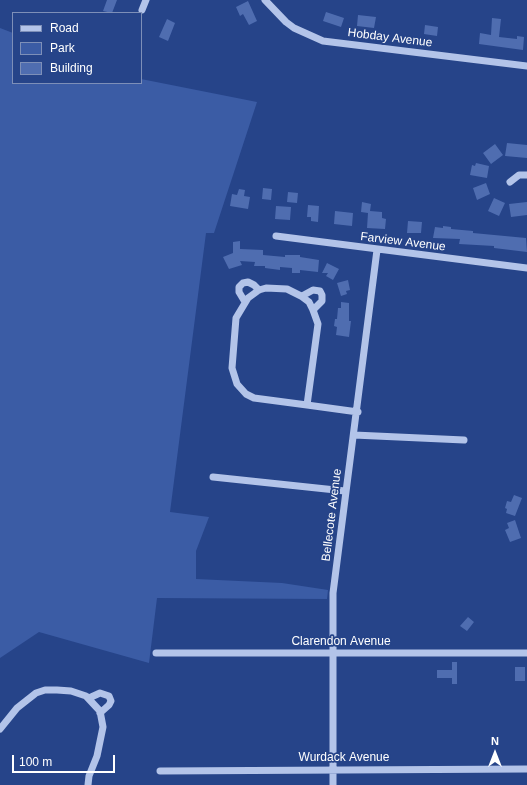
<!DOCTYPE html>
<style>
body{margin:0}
#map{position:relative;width:527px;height:785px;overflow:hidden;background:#264489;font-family:Helvetica,sans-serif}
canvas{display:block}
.legend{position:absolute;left:12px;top:12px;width:130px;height:72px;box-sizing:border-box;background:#264489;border:1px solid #7d8fb8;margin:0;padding:5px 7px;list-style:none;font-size:12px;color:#fff}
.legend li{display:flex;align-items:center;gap:8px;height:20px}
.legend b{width:20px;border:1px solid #7d8fb8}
.north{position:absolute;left:475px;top:733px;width:40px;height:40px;-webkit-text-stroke:3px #264489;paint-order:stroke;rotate:0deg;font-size:11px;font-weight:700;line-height:16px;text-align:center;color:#fff}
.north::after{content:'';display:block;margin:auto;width:14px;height:18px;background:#fff;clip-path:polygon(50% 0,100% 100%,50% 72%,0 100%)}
.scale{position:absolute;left:12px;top:755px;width:103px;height:18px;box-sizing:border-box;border:2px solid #fff;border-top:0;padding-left:5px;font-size:12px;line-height:14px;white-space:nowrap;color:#fff;-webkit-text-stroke:3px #264489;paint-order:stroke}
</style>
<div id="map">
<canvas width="527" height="785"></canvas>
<ul class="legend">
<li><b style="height:5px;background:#b3c4e9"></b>Road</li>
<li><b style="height:11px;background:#3b5ca5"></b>Park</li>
<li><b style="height:11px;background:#4f6db0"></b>Building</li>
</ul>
<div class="north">N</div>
<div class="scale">100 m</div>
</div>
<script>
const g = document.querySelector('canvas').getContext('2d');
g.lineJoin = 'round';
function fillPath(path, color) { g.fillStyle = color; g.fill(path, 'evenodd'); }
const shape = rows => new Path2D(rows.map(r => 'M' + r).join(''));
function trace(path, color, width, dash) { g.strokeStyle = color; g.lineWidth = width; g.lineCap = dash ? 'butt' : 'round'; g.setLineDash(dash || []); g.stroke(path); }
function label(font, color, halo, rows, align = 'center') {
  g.font = font + ' Helvetica,sans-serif'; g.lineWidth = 3.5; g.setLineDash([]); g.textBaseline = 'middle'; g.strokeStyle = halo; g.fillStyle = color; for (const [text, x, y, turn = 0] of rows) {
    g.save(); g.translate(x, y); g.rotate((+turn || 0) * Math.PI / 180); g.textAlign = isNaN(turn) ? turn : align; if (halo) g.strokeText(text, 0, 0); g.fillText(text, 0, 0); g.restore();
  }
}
fillPath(shape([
 [0,28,13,33,13,83,141,83,141,79,257,102,214,233,206,233,170,512,209,517,196,551,196,579,282,583,328,590,327,599,157,598,149,663,39,632,0,658]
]), '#3b5ca5');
fillPath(shape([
 [107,0,117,0,112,13,103,11],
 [248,1,257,21,249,25,243,14,240,16,236,7],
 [326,12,344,18,341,27,323,21],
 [358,15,376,17,374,28,357,26],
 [492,18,501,19,499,37,517,39,517,36,524,37,523,50,479,44,480,33,491,35],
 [167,19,175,23,168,41,159,37],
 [425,25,438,27,437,36,424,34],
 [507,143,527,145,527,158,505,156],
 [495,144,503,155,491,164,483,153],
 [476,163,489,166,487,178,470,175,472,165,475,166],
 [486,183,490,194,477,200,473,188],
 [263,188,272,189,271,200,262,199],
 [239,189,245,190,244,196,250,197,248,209,230,206,232,194,237,195],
 [288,192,298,193,297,203,287,202],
 [494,198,505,203,499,216,488,211],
 [362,202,371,204,370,211,382,212,382,218,386,219,385,229,367,228,368,213,361,212],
 [527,202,527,215,511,217,509,204],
 [308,205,319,206,318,222,311,221,311,217,307,217],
 [276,206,291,207,290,220,275,219],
 [335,211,353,213,352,226,334,224],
 [408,221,422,222,421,233,407,233],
 [443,226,451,227,451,229,473,231,473,233,526,238,527,252,494,248,494,246,459,244,460,239,433,238,435,227,443,228],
 [240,241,240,249,263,250,263,255,285,257,285,255,300,255,300,257,319,260,318,272,300,270,300,273,292,273,292,268,280,267,280,270,265,268,265,266,254,266,255,262,240,261,242,265,229,269,223,257,233,253,233,242],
 [327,263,339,269,333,280,326,276,328,273,322,273],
 [348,280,350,290,346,291,347,294,341,296,337,283],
 [341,302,349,303,349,321,351,321,349,337,336,335,337,327,334,326,335,319,337,319,338,308,341,308],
 [514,495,522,498,515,516,506,513,507,509,505,508,507,501,511,502],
 [515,520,521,538,510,542,505,530,509,528,507,523],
 [468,617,474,622,467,631,460,626],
 [452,662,457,662,457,684,452,684,452,678,437,678,437,670,452,670],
 [515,667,525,667,525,681,515,681]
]), '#4f6db0');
trace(shape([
 [265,0,286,22,294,28,323,41,527,66],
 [142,10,146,0],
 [510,182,519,175,527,175],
 [276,236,527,268],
 [302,296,313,290,320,291,322,295,322,301,313,310],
 [245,302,239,292,239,287,243,283,248,282,254,285,259,290],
 [307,405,318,324,313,310,309,302,301,296,287,289,266,288,259,290,248,298,236,318,232,368,237,384,246,394,254,398,307,405,358,412],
 [354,435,464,440],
 [213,477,345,491],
 [156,653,527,653],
 [89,698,100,693,109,696,111,701,109,705,100,713],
 [0,729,17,708,36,693,45,690,57,690,71,691,86,696,100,711,103,727,97,756,89,776,88,785],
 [160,771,527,769],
 [333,785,333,593,377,250]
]), '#b3c4e9', 7);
label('12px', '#fff', '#264489', [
 ["Hobday Avenue",390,38,7],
 ["Farview Avenue",403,242,7],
 ["Bellecote Avenue",332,515,-83],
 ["Clarendon Avenue",341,642],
 ["Wurdack Avenue",344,758]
]);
</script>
